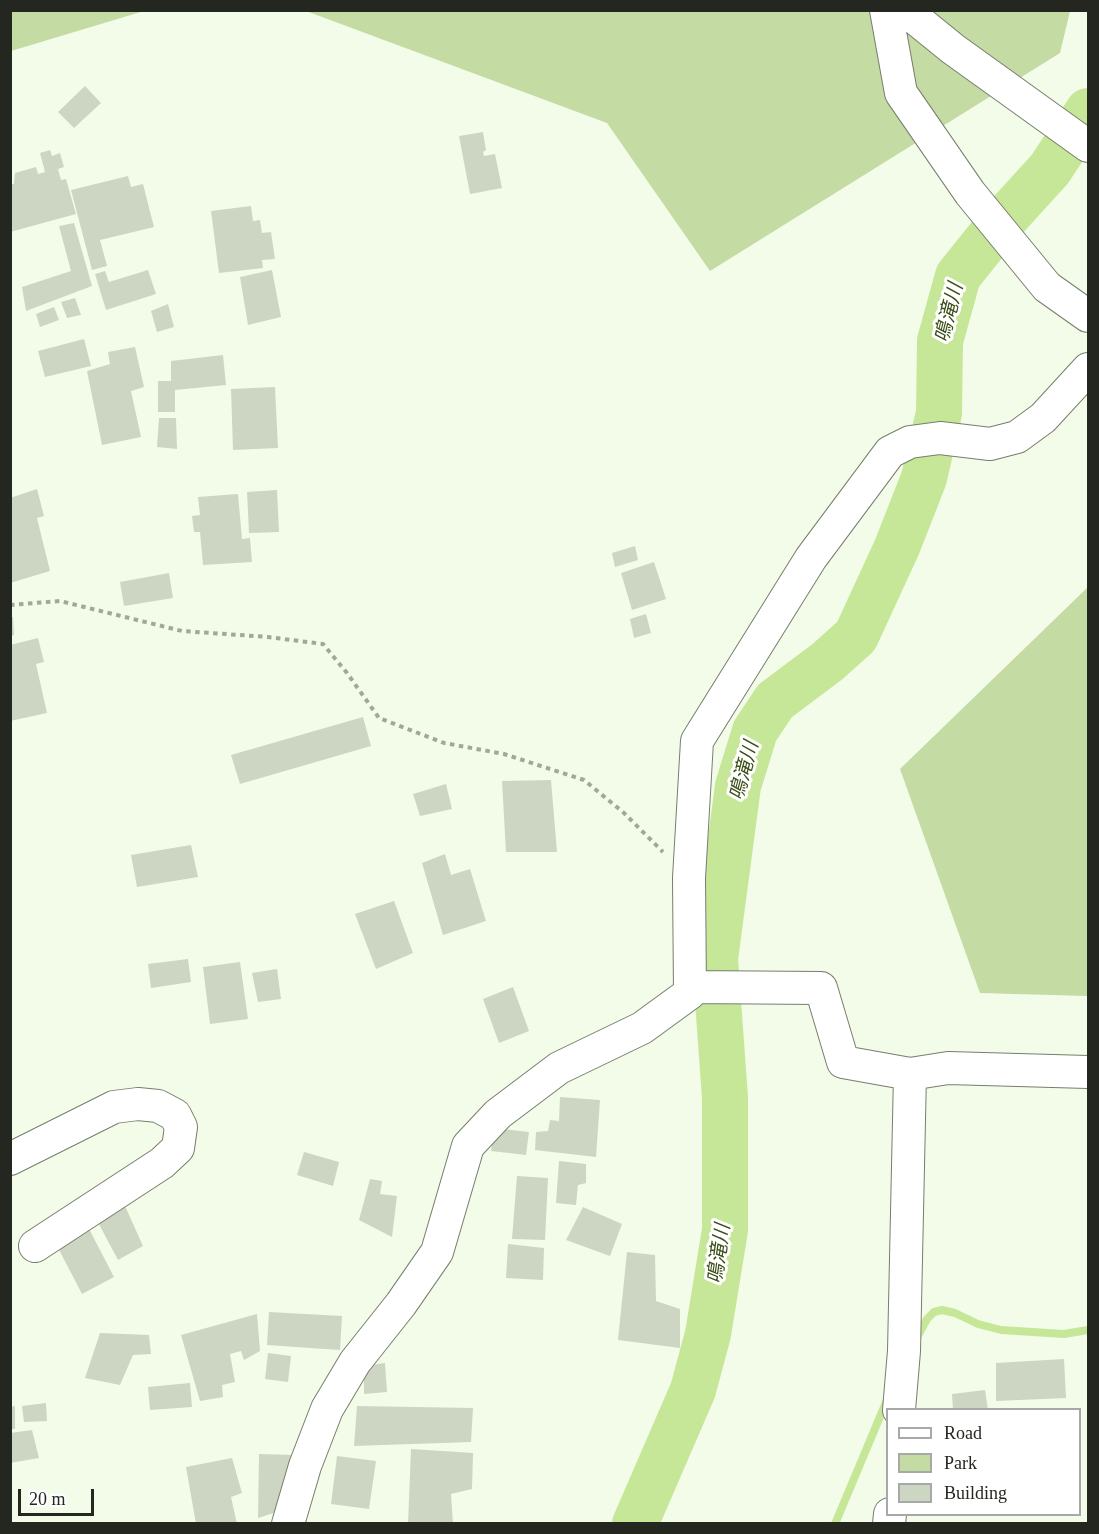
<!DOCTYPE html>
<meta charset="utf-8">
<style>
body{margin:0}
#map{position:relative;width:1099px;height:1534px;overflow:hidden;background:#f3fce8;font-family:"Times New Roman",serif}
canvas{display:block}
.frame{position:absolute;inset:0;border:12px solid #242720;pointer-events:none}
.legend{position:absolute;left:886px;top:1408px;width:195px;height:108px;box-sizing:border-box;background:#fff;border:2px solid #a7a9a6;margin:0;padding:8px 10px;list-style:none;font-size:18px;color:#242720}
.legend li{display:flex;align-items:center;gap:12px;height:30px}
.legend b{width:30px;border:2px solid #a7a9a6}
.scale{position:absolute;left:18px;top:1489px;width:76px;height:27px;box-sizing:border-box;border:3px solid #242720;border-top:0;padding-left:8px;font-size:18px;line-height:21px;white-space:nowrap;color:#242720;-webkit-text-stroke:4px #fff;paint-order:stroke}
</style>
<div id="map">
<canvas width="1099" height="1534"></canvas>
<div class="frame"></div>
<ul class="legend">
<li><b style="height:8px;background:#fff"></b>Road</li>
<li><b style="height:16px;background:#c4dba4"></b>Park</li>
<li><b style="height:16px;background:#cdd6c3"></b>Building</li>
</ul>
<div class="scale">20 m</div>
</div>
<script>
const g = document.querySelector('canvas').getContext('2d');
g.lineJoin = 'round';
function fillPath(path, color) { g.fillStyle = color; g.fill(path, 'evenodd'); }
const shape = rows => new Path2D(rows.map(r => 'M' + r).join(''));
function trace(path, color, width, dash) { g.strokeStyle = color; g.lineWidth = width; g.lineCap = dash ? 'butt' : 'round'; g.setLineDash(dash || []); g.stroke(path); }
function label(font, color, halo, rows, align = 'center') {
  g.font = font + ' "Times New Roman","Noto Sans JP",serif'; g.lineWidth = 6; g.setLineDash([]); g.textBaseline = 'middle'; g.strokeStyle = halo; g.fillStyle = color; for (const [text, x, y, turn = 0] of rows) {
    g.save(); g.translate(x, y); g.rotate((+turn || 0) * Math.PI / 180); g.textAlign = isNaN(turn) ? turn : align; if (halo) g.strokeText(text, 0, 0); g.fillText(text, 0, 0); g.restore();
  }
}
fillPath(shape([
 [11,10,144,10,144,11,11,51],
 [306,11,1070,11,1060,53,710,271,607,123],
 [1088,587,1088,996,980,993,900,769]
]), '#c4dba4');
trace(shape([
 [915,1341,927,1319,934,1312,942,1310,955,1313,978,1324,1001,1330,1064,1334,1088,1330],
 [835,1524,887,1400]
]), '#c7e798', 8);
trace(shape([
 [635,1524,693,1390,708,1334,725,1230,725,1098,715,959,738,786,755,731,775,701,827,662,856,636,897,547,924,478,939,413,940,341,958,276,999,225,1050,169,1088,111]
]), '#c7e798', 46);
fillPath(shape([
 [85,86,101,103,74,128,58,112],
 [483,132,486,150,483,152,484,156,495,154,502,188,470,194,459,136],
 [50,150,52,156,60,153,64,167,58,169,61,180,66,179,76,214,10,232,10,184,14,184,15,173,36,167,38,174,45,172,40,153],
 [128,176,131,187,143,184,154,227,100,240,107,266,92,270,71,190],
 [251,206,253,221,260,220,262,233,271,232,275,259,262,260,263,268,219,273,211,211],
 [74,223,92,286,26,311,22,287,71,271,59,226],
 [148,270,156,294,106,310,95,274,105,271,109,282],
 [272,270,281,317,248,325,240,277],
 [75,298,81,315,67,318,61,302],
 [168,304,174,327,157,332,151,311],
 [54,307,59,320,40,327,36,314],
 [84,339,91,366,45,377,38,351],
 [135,347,144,387,131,391,141,437,102,445,87,371,110,364,108,352],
 [223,355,226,385,175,390,175,412,158,412,158,381,171,381,171,361],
 [275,387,278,448,233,450,231,389],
 [159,418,176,418,177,449,157,447],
 [37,489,44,516,37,518,50,571,10,583,10,498],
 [277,490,279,532,249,533,247,492],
 [238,494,242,539,250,538,252,562,203,565,200,532,194,532,192,516,200,515,198,497],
 [635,546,638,560,615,567,612,553],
 [654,562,666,599,632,610,621,573],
 [169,573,173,598,124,606,120,582],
 [646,614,651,633,634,638,630,619],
 [10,617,13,617,14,635,10,636],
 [38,638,44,662,36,664,47,713,10,721,10,645],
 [363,717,371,746,240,784,231,755],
 [551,780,557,852,506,852,502,781],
 [446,784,452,809,420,816,413,794],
 [191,845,198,877,137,887,131,855],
 [445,854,451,875,470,869,486,921,443,935,422,863],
 [394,901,413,953,376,969,355,914],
 [188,959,191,982,151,988,148,964],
 [240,962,248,1019,210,1024,203,967],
 [277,969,281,999,258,1002,252,973],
 [513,987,529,1031,499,1043,483,999],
 [560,1097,600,1100,596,1157,535,1150,536,1132,548,1131,550,1120,559,1121],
 [494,1128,529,1132,526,1155,491,1151],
 [304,1152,339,1162,333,1186,297,1175],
 [559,1161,586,1164,586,1183,578,1185,576,1205,556,1203],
 [517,1176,548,1178,545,1240,512,1239],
 [370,1179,382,1181,380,1194,397,1196,392,1237,359,1220],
 [121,1197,143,1246,118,1260,92,1211],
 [583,1207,622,1224,610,1256,566,1240],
 [86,1223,114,1277,82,1294,54,1240],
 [508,1244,544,1248,543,1280,506,1278],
 [627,1252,655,1255,656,1301,680,1309,680,1348,618,1340],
 [269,1312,342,1316,340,1350,267,1345],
 [257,1314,260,1351,244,1360,241,1351,230,1354,235,1382,222,1385,223,1397,200,1401,181,1335],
 [100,1333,149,1335,151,1354,133,1355,120,1385,85,1378],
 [268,1353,291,1356,288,1382,265,1379],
 [1064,1359,1066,1398,996,1401,996,1363],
 [385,1363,387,1392,364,1394,364,1366],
 [190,1383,192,1407,150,1410,148,1387],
 [985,1390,988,1410,953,1410,952,1394],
 [46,1403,47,1421,24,1422,22,1406],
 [15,1406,15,1429,10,1429,10,1407],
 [357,1406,473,1408,471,1442,354,1446],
 [32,1430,39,1458,10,1463,10,1433],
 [411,1449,473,1453,472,1489,451,1494,453,1524,408,1524],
 [259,1454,293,1455,283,1510,258,1518],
 [337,1456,376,1461,369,1509,331,1504],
 [232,1458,242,1493,231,1497,237,1524,196,1524,186,1467]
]), '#cdd6c3');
const minor = shape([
 [886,10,901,93,970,193,1047,287,1088,316],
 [905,10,953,49,1088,146],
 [690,987,821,988,843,1062,910,1074,948,1068,1088,1072],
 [10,1159,114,1107,138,1104,158,1106,175,1115,181,1127,178,1148,162,1163,35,1246],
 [899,1410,904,1351,910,1074],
 [288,1524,305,1466,327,1409,355,1362,401,1304,437,1252,468,1146,498,1114,559,1068,642,1028,690,993,689,878,697,741,811,558,890,452,910,442,940,438,990,444,1017,437,1043,418,1088,369],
 [889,1524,890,1514]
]);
trace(minor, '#767e6d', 34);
trace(shape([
 [10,605,60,601,182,631,268,637,323,644,347,673,379,718,444,743,504,754,584,780,624,813,663,852]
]), '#a1a899', 4, [4.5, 4.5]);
trace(minor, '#fff', 32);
label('italic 20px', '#3c4f18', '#fff', [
 ["鳴滝川",950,313,-76],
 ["鳴滝川",745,771,-75],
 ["鳴滝川",720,1254,-82]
]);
</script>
